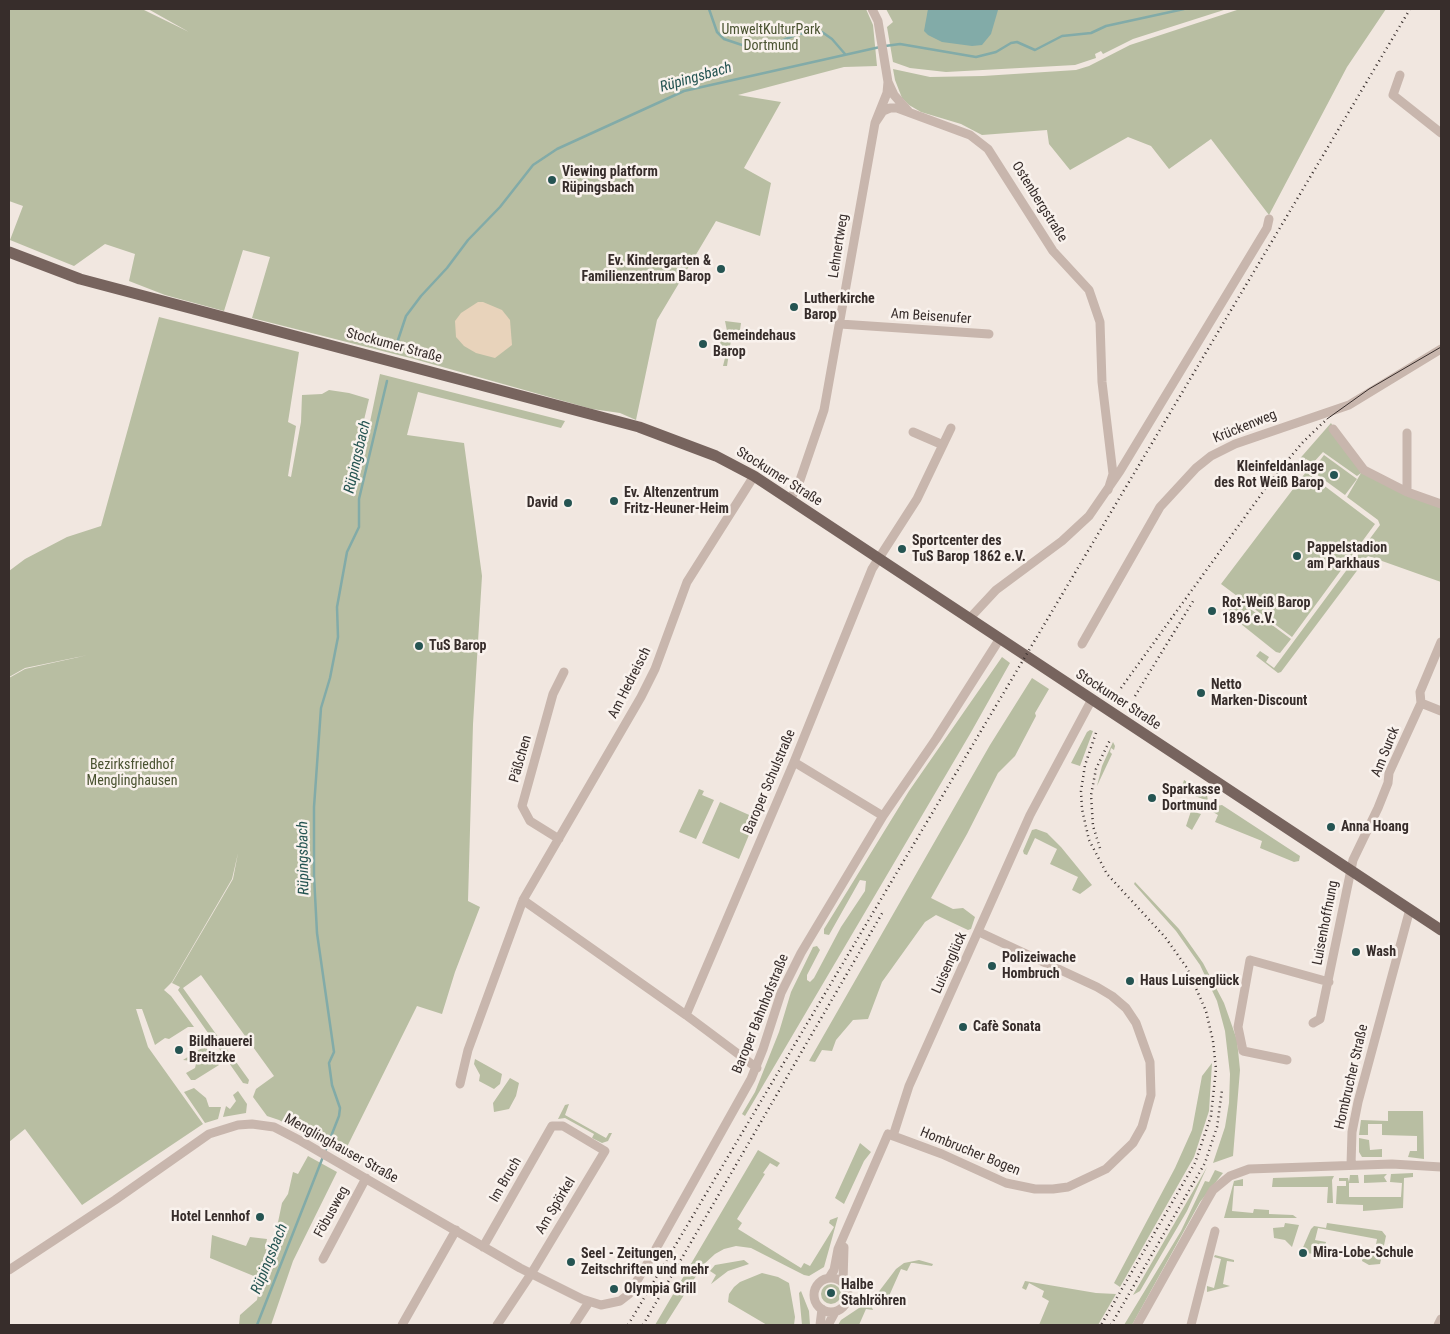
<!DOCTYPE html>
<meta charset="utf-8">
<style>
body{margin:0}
#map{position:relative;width:1450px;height:1334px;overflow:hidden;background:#f1e7e0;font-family:"Roboto Condensed",sans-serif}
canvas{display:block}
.frame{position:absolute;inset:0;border:10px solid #372d2b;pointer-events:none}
</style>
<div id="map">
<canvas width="1450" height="1334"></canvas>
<div class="frame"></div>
</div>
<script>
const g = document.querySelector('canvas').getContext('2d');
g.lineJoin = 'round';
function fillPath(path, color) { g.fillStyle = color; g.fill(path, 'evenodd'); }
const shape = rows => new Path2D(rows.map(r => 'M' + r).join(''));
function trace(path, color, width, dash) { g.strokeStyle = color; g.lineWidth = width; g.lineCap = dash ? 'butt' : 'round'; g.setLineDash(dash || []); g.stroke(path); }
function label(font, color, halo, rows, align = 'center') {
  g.font = font + ' "Roboto Condensed",sans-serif'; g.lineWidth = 5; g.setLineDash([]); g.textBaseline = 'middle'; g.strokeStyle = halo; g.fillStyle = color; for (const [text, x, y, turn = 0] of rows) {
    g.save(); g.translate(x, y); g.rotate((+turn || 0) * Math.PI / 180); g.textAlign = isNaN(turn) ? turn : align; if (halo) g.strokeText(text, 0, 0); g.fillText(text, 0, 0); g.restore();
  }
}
fillPath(shape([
 [9,9,142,9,189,32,148,9,866,9,873,25,877,66,844,67,738,95,781,102,744,168,771,183,760,236,716,221,657,320,636,420,620,413,592,409,414,359,252,318,270,257,243,250,224,311,165,295,129,281,135,254,105,244,74,266,10,240,23,206,9,201],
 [886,9,1227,9,1133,39,1103,54,1101,51,1095,54,1096,58,1075,65,946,72,910,68,893,62,887,27,893,22],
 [1240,9,1386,9,1347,67,1269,215,1211,139,1169,169,1151,146,1128,137,1070,170,1049,144,1047,130,982,135,961,124,921,112,909,105,902,98,895,80,893,69,930,77,983,76,1076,70,1089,66,1130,45],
 [159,317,299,352,288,422,296,426,288,476,291,477,301,422,302,395,322,394,329,390,349,393,369,399,348,487,356,489,380,374,565,421,561,428,418,392,407,435,464,443,482,576,473,724,468,901,480,907,455,972,442,1014,417,1006,343,1155,279,1120,267,1116,253,1097,256,1089,274,1076,201,975,183,988,249,1080,248,1084,243,1083,178,990,180,987,172,983,233,879,238,853,232,879,172,982,164,990,171,996,194,1027,188,1027,169,1039,165,1038,155,1045,142,1009,136,1009,148,1047,203,1124,82,1205,25,1129,9,1142,9,678,25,669,88,655,25,668,9,677,9,571,25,559,67,537,101,526],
 [725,321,741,323,739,337,728,336],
 [721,338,731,340,727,366,723,366,725,358,718,357],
 [1331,423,1339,437,1364,470,1441,506,1441,582,1368,556,1281,672,1278,673,1256,656,1260,651,1269,657,1266,662,1274,668,1380,525,1378,520,1347,497,1361,473,1357,476,1323,452,1313,463,1306,459,1302,466,1296,463],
 [1324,455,1357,479,1345,495,1312,471],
 [1306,472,1375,524,1292,637,1221,584],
 [1237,599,1291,639,1280,653,1276,652,1226,612],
 [1002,657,1010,663,970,734,745,1116,742,1114,755,1092,779,1032,791,992,813,947,817,946,820,950,807,975,807,980,810,982,814,978,841,927,865,891,866,881,860,880,829,935,824,934,824,929,909,791],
 [1032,678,1049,689,1035,713,1036,716,1015,756,998,773,967,834,931,898,953,909,963,908,975,917,971,929,968,930,936,915,925,922,882,982,868,1019,853,1020,836,1040,832,1051,822,1050,815,1062,809,1061,990,745],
 [1090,730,1093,731,1080,766,1071,763,1087,732],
 [1113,742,1115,746,1114,750,1111,748,1110,752,1112,754,1097,786,1102,766],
 [1184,780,1207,795,1208,801,1190,794,1191,791,1185,789,1184,791,1181,790],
 [699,789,704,791,702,795,714,800,696,839,679,832],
 [720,802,756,818,739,859,702,843],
 [1222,805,1300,856,1299,861,1294,862,1260,848,1262,841,1215,822,1218,815,1213,812,1216,806],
 [1191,811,1201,814,1192,830,1186,826],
 [1036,829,1047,833,1061,847,1092,885,1080,894,1072,890,1078,877,1050,864,1057,849,1035,838,1027,855,1024,854,1023,851,1032,830],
 [1135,882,1179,929,1203,963,1224,1003,1237,1040,1240,1070,1233,1156,1213,1163,1225,1127,1229,1103,1230,1074,1225,1031,1217,1001,1200,965,1176,931,1134,884],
 [205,1046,219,1065,195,1080,191,1080,186,1073,195,1068,196,1064,193,1061,183,1060],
 [475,1059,502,1074,500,1084,494,1089,479,1081,480,1075,474,1064],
 [1212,1063,1209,1111,1194,1157,1120,1287,1114,1283,1175,1168,1192,1130,1202,1076],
 [510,1078,519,1083,516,1096,509,1109,494,1112,493,1103],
 [194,1088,206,1098,209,1107,221,1107,218,1119,205,1123,184,1092],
 [238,1091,247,1104,246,1113,223,1117,226,1106,230,1109,236,1101,233,1095],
 [569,1104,565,1115,606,1138,609,1133,612,1133,608,1141,602,1143,592,1138,594,1134,565,1118,558,1119,565,1105],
 [1388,1111,1423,1111,1424,1159,1408,1157,1410,1151,1417,1151,1417,1136,1382,1135,1382,1124,1368,1124,1368,1135,1359,1135,1361,1120,1388,1121],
 [1359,1138,1369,1140,1370,1150,1382,1149,1382,1157,1362,1157,1359,1152],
 [860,1143,871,1152,864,1161,844,1204,835,1198],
 [758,1150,780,1163,777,1167,770,1163,763,1173,765,1174,737,1219,742,1223,738,1229,801,1268,804,1263,810,1266,834,1227,829,1223,830,1220,838,1217,824,1267,809,1276,804,1275,751,1248,736,1246,724,1249,715,1254,703,1265,665,1325,655,1325],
 [308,1156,337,1172,293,1261,271,1325,239,1325,240,1315,257,1300,261,1279,210,1258,212,1235,246,1246,250,1237,267,1239,265,1249,272,1251,282,1203,288,1194,293,1172,298,1174],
 [1207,1167,1187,1211,1140,1291,1133,1295],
 [1215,1170,1223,1173,1200,1202,1132,1325,1124,1325,1181,1231,1205,1181,1209,1182],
 [1413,1173,1413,1177,1404,1178,1403,1208,1363,1211,1363,1205,1336,1204,1337,1186,1346,1186,1346,1181,1339,1181,1339,1178,1348,1178,1349,1182,1350,1175,1358,1175,1359,1183,1349,1183,1349,1197,1401,1197,1402,1183,1390,1182,1391,1174],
 [1387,1174,1384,1177,1387,1182,1364,1183,1364,1175],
 [1334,1176,1332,1180,1333,1203,1327,1203,1328,1187,1272,1187,1273,1178],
 [1243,1179,1243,1186,1234,1186,1232,1211,1253,1213,1254,1209,1269,1210,1269,1214,1293,1215,1297,1218,1224,1218,1234,1181],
 [1285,1223,1299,1225,1292,1247,1285,1240,1274,1238,1273,1228,1284,1227],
 [1327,1223,1382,1231,1386,1236,1380,1264,1369,1265,1362,1261,1364,1249,1375,1250,1377,1239,1318,1228,1315,1240,1326,1242,1324,1255,1306,1253,1306,1255,1301,1252,1311,1229,1314,1226,1326,1228],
 [1215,1255,1234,1260,1234,1262,1227,1261,1223,1284,1230,1286,1207,1292,1207,1286,1214,1288,1221,1259,1214,1257],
 [744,1260,749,1264,728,1271,711,1284,716,1275,710,1271,715,1265],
 [919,1260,933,1264,932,1266,914,1263,911,1263,907,1271,901,1269,889,1296,870,1303,873,1310,866,1309,859,1325,838,1325,841,1320,874,1298,896,1269,904,1263],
 [762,1273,778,1277,789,1283,795,1317,794,1325,767,1325,728,1302,729,1294,734,1287,740,1282],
 [1025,1281,1096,1293,1116,1294,1098,1325,1039,1325,1049,1301,1042,1297,1044,1291,1029,1283,1026,1290,1022,1288],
 '821 1294a10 10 0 1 1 20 0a10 10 0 1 1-20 0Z',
 [801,1291,809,1311,810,1325,802,1325,799,1293]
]), '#b8bea2');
fillPath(shape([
 [478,302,483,302,502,310,510,320,512,345,495,358,476,353,464,346,456,337,455,321,461,313]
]), '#e8d3bb');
fillPath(shape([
 [928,9,995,9,998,10,991,34,982,45,972,46,942,42,928,35,924,31]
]), '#82aba8');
trace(shape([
 [709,9,717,32,724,39,748,47,775,44,797,34,822,32,832,39,845,54],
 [885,46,900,44,976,57,996,52,1011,43,1017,42,1035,50,1062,36,1091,33,1106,26,1184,9],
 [396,346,406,316,421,296,447,268,468,240,500,207,533,165,557,149,684,91,880,47],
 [257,1325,339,1116,340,1108,332,1085,329,1063,334,1052,317,933,314,876,314,807,321,708,330,678,338,637,337,607,347,552,359,527,359,499,387,381]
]), '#82aba8', 2.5);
trace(shape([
 [872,9,878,21,888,82,894,95,909,112],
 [1400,75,1393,95,1441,133],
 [875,123,883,111,890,108,897,108,970,135,988,149,1053,251,1089,290,1100,322,1102,382,1113,474,1108,490],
 [840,324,989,334],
 [1333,429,1364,470,1407,492,1441,504],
 [913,432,943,445],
 [1407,433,1407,492],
 [790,500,799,483,824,410,875,123,887,93,888,82],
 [969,619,996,590,1062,541,1089,516,1120,471,1267,228,1269,219],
 [1082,644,1160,507,1196,468,1211,456,1235,444,1349,405,1441,349],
 [1421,703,1441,711],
 [794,762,883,816],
 [559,839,530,821,522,806,553,694,564,672],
 [523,900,686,1015,757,1068],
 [686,1015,794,762,872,569,917,499,951,428],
 [1313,1023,1320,1019,1353,860,1378,808,1388,783,1389,773,1421,703,1420,692,1441,642],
 [1287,1060,1243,1051,1238,1027,1250,960,1329,982],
 [460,1084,468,1050,523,900,641,697,655,669,687,582,754,476],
 [893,1136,909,1086,1030,815,1091,701],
 [1351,1165,1352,1132,1358,1102,1410,909],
 [483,1247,552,1126,563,1126,605,1151,531,1274,497,1325],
 [323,1259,366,1178],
 [9,1270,115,1200,209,1134,238,1125,252,1124,274,1127,301,1141,520,1268,582,1299,601,1305,620,1301,629,1294,653,1254,751,1079,763,1049,781,993,801,953,883,816,936,739,999,640],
 '814 1295a17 17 0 1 1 34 0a17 17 0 1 1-34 0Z',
 [829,1278,834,1270,838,1249,888,1134,942,1154,1006,1183,1035,1189,1053,1189,1068,1187,1106,1169,1133,1143,1142,1127,1151,1095,1150,1062,1136,1023,1126,1008,1112,996,1097,987,979,932],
 [843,1282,844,1247],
 [402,1325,456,1230],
 [574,1325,589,1302],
 [820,1325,822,1309],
 [828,1325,835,1312],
 [1137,1325,1206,1202,1213,1190,1230,1176,1249,1169,1392,1164,1441,1167],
 [1191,1325,1215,1231],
 [1438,1325,1441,1319]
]), '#c8b6ad', 9);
trace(shape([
 [9,252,80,279,639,427,716,456,754,476,1441,930]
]), '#77645e', 11);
trace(shape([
 [1327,419,1369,389,1441,347]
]), '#372d2b', 1);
trace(shape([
 [1121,688,1276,474,1303,442,1327,419],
 [1135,696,1195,598],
 [1096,733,1085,765,1081,791,1082,809,1089,840,1107,874,1165,937,1187,968,1206,1011,1213,1041,1216,1069,1211,1116,1195,1163,1101,1325],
 [1100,848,1093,826,1091,795,1096,769,1110,740],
 [628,1325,1410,9],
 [643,1325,884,910],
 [1111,1325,1205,1163,1217,1127,1222,1090]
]), '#372d2b', 2.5, [1, 4]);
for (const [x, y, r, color] of [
 [552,180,5,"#255452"],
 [721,269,5,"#255452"],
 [794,307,5,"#255452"],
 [703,344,5,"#255452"],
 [1334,475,5,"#255452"],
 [614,501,5,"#255452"],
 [568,503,5,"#255452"],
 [902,549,5,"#255452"],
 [1297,556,5,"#255452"],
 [1212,611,5,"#255452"],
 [419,646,5,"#255452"],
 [1201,693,5,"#255452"],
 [1152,798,5,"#255452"],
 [1331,827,5,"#255452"],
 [1356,952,5,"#255452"],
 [992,966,5,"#255452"],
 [1130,981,5,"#255452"],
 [963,1027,5,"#255452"],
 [179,1050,5,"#255452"],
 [260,1217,5,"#255452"],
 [1303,1253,5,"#255452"],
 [571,1262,5,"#255452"],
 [614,1289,5,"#255452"],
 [831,1293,5,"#255452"]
]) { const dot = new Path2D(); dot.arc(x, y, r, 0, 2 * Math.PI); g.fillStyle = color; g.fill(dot); trace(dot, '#f9f2ed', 2); }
label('14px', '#4a5331', '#f9f2ed', [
 ["UmweltKulturPark",771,30],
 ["Dortmund",771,46],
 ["Bezirksfriedhof",132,765],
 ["Menglinghausen",132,781]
]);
label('bold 14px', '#372d2b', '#f9f2ed', [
 ["Viewing platform",562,172],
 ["Rüpingsbach",562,188],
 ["Ev. Kindergarten &",711,261,"right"],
 ["Familienzentrum Barop",711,277,"right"],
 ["Lutherkirche",804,299],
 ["Barop",804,315],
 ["Gemeindehaus",713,336],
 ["Barop",713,352],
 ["Kleinfeldanlage",1324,467,"right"],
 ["des Rot Weiß Barop",1324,483,"right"],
 ["Ev. Altenzentrum",624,493],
 ["Fritz-Heuner-Heim",624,509],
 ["David",558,503,"right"],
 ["Sportcenter des",912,541],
 ["TuS Barop 1862 e.V.",912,557],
 ["Pappelstadion",1307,548],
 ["am Parkhaus",1307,564],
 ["Rot-Weiß Barop",1222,603],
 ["1896 e.V.",1222,619],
 ["TuS Barop",429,646],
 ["Netto",1211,685],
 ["Marken-Discount",1211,701],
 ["Sparkasse",1162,790],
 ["Dortmund",1162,806],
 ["Anna Hoang",1341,827],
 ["Wash",1366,952],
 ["Polizeiwache",1002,958],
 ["Hombruch",1002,974],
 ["Haus Luisenglück",1140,981],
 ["Cafè Sonata",973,1027],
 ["Bildhauerei",189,1042],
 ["Breitzke",189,1058],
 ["Hotel Lennhof",250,1217,"right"],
 ["Mira-Lobe-Schule",1313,1253],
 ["Seel - Zeitungen,",581,1254],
 ["Zeitschriften und mehr",581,1270],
 ["Halbe",841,1285],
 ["Stahlröhren",841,1301],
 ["Olympia Grill",624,1289]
], 'left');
label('14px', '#372d2b', '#f9f2ed', [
 ["Ostenbergstraße",1039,202,58],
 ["Lehnertweg",839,246,-81],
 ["Am Beisenufer",931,317,4],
 ["Stockumer Straße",394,346,15],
 ["Krückenweg",1245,427,-22],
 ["Stockumer Straße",779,477,32],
 ["Am Hedreisch",630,683,-63],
 ["Stockumer Straße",1118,700,33],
 ["Am Surck",1386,752,-68],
 ["Päßchen",521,759,-74],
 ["Baroper Schulstraße",770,782,-67],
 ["Luisenhoffnung",1326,923,-79],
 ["Luisenglück",950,963,-66],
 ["Baroper Bahnhofstraße",761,1014,-68],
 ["Hombrucher Straße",1352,1077,-77],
 ["Menglinghauser Straße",341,1149,29],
 ["Hombrucher Bogen",970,1152,22],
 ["Im Bruch",506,1180,-60],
 ["Am Spörkel",556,1206,-59],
 ["Föbusweg",332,1212,-61]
]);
label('italic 15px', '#255452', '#f9f2ed', [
 ["Rüpingsbach",696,78,-16],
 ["Rüpingsbach",358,457,-77],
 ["Rüpingsbach",304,858,-91],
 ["Rüpingsbach",270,1259,-68]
]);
</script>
